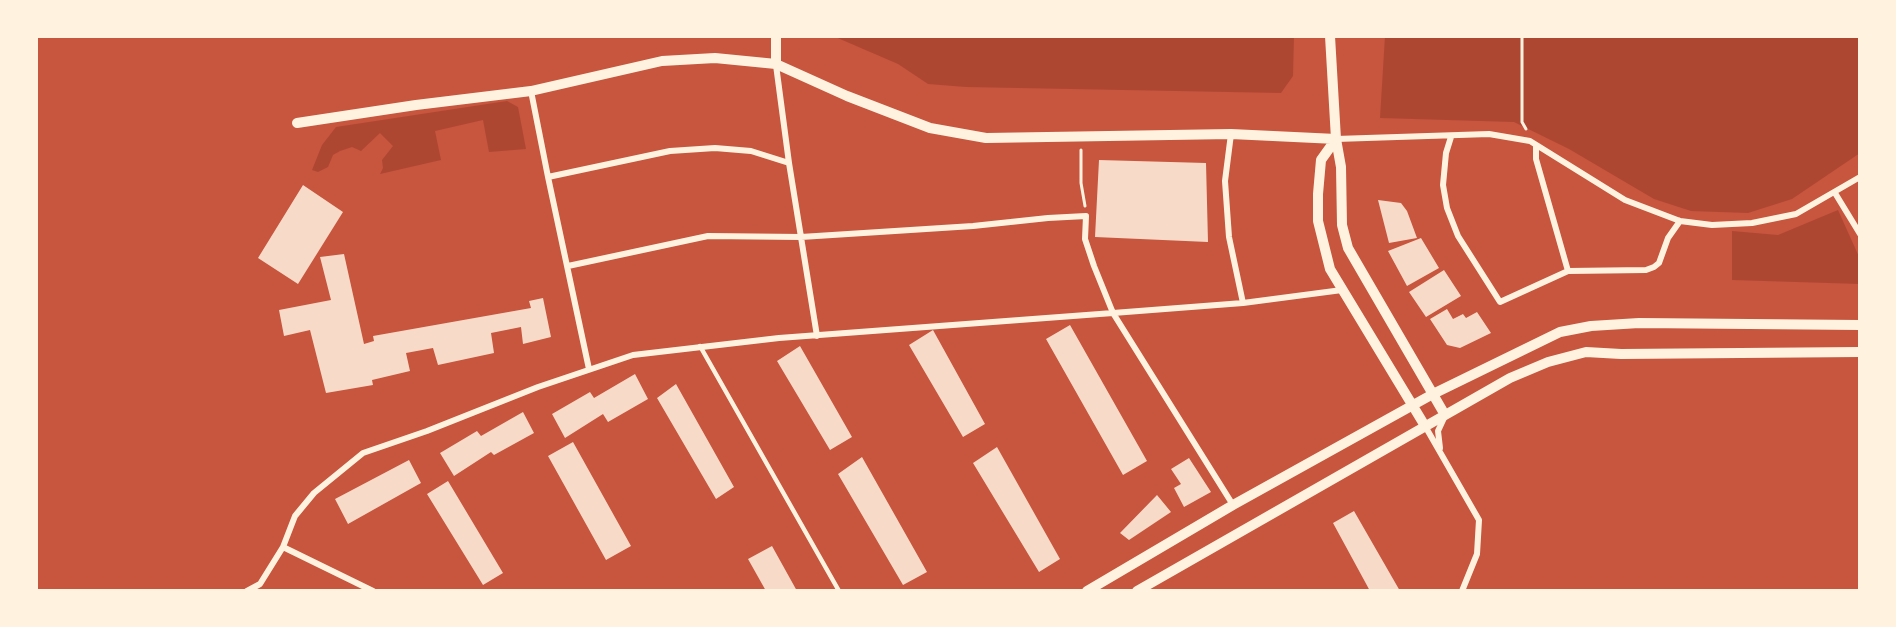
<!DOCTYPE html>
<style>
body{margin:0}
#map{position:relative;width:1896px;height:627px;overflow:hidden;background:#c8553d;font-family:"Source Sans 3",sans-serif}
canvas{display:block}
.frame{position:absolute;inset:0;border:38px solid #fff3e0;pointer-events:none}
</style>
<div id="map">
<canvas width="1896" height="627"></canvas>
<div class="frame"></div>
</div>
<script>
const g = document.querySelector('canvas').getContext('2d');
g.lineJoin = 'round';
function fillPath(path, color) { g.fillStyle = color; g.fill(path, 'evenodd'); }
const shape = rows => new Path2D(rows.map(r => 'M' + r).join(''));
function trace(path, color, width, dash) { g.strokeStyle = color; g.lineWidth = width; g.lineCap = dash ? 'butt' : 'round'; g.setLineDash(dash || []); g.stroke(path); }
fillPath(shape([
 [833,36,1294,36,1293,76,1281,93,966,87,928,84,898,64],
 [1385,36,1860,36,1860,153,1792,199,1748,213,1691,211,1654,199,1569,149,1514,122,1380,118],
 [507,101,518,107,526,149,489,152,483,120,435,131,441,160,380,174,383,168,382,160,393,146,380,133,361,151,352,147,340,151,333,155,328,167,318,172,312,170,322,145,336,127],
 [1838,210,1860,259,1860,284,1732,280,1732,231,1778,235]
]), '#ae4732');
fillPath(shape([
 [1099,160,1206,163,1208,242,1095,237],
 [303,185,343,212,298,284,258,258],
 [1378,200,1401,203,1407,211,1417,238,1389,243],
 [1421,238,1439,268,1407,286,1388,251],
 [344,254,364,344,374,341,373,336,531,308,529,301,543,298,551,337,523,344,521,327,491,333,494,353,438,365,433,348,406,353,410,371,372,380,373,385,326,393,310,330,284,336,279,310,331,300,320,257],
 [1444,270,1461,296,1426,317,1409,292],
 [1447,309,1453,319,1463,314,1466,318,1477,312,1491,333,1460,348,1447,345,1430,319],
 [1070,325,1147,461,1123,475,1046,339],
 [933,330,985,424,963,437,909,345],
 [800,346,852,437,830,450,777,361],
 [635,374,648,399,608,422,603,414,565,438,552,414,590,392,594,398],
 [676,384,734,487,716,499,657,398],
 [523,412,534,433,494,455,491,452,454,476,440,453,477,431,481,436],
 [573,442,631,546,606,560,548,456],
 [997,447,1060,559,1039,572,973,463],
 [862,457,927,572,903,585,838,474],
 [1189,458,1211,492,1184,507,1174,488,1181,484,1171,469],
 [409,460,421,483,348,524,335,499],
 [448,481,503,573,483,585,427,494],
 [1157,495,1171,512,1129,540,1120,533],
 [1354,511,1400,591,1370,591,1333,523],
 [772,546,797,591,766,591,748,559]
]), '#f7dbc8');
trace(shape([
 [1522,36,1522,122,1526,129],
 [1081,150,1081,183,1085,206]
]), '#fff3e0', 3);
trace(shape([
 [700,346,839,591]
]), '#fff3e0', 4.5);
trace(shape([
 [776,65,789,163,817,336],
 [531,91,548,177,589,369],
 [1231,134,1225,181,1229,237,1243,303],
 [1451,137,1446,153,1443,185,1447,208,1458,236,1500,302,1568,271,1646,270,1654,267,1659,263,1668,238,1680,221],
 [1336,139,1489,134,1530,141,1625,200,1680,221,1712,225,1752,223,1796,214,1860,177],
 [1536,145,1536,159,1568,271],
 [548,177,670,151,715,148,751,151,789,163],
 [1835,193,1860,234],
 [568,266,708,236,801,237,973,226,1048,218,1086,216,1085,239,1094,266,1113,313,1243,303,1342,290],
 [1425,426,1479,520,1477,554,1462,591],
 [1440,448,1438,431,1444,418],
 [283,547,373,591],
 [247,591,260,584,283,547,295,516,314,493,363,453,427,431,538,387,633,355,779,338,1113,313,1233,505]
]), '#fff3e0', 6);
trace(shape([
 [1330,36,1336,139,1341,167,1342,225,1348,248,1445,415],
 [776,64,776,36],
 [297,123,416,105,531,91,662,61,715,58,776,64,847,96,930,128,986,138,1231,134,1336,139],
 [1336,139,1321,160,1318,194,1318,221,1330,269,1425,426],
 [1087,591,1233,505,1433,394,1560,332,1591,326,1639,323,1860,325],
 [1137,591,1510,378,1548,362,1586,352,1621,354,1860,352]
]), '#fff3e0', 10);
</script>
